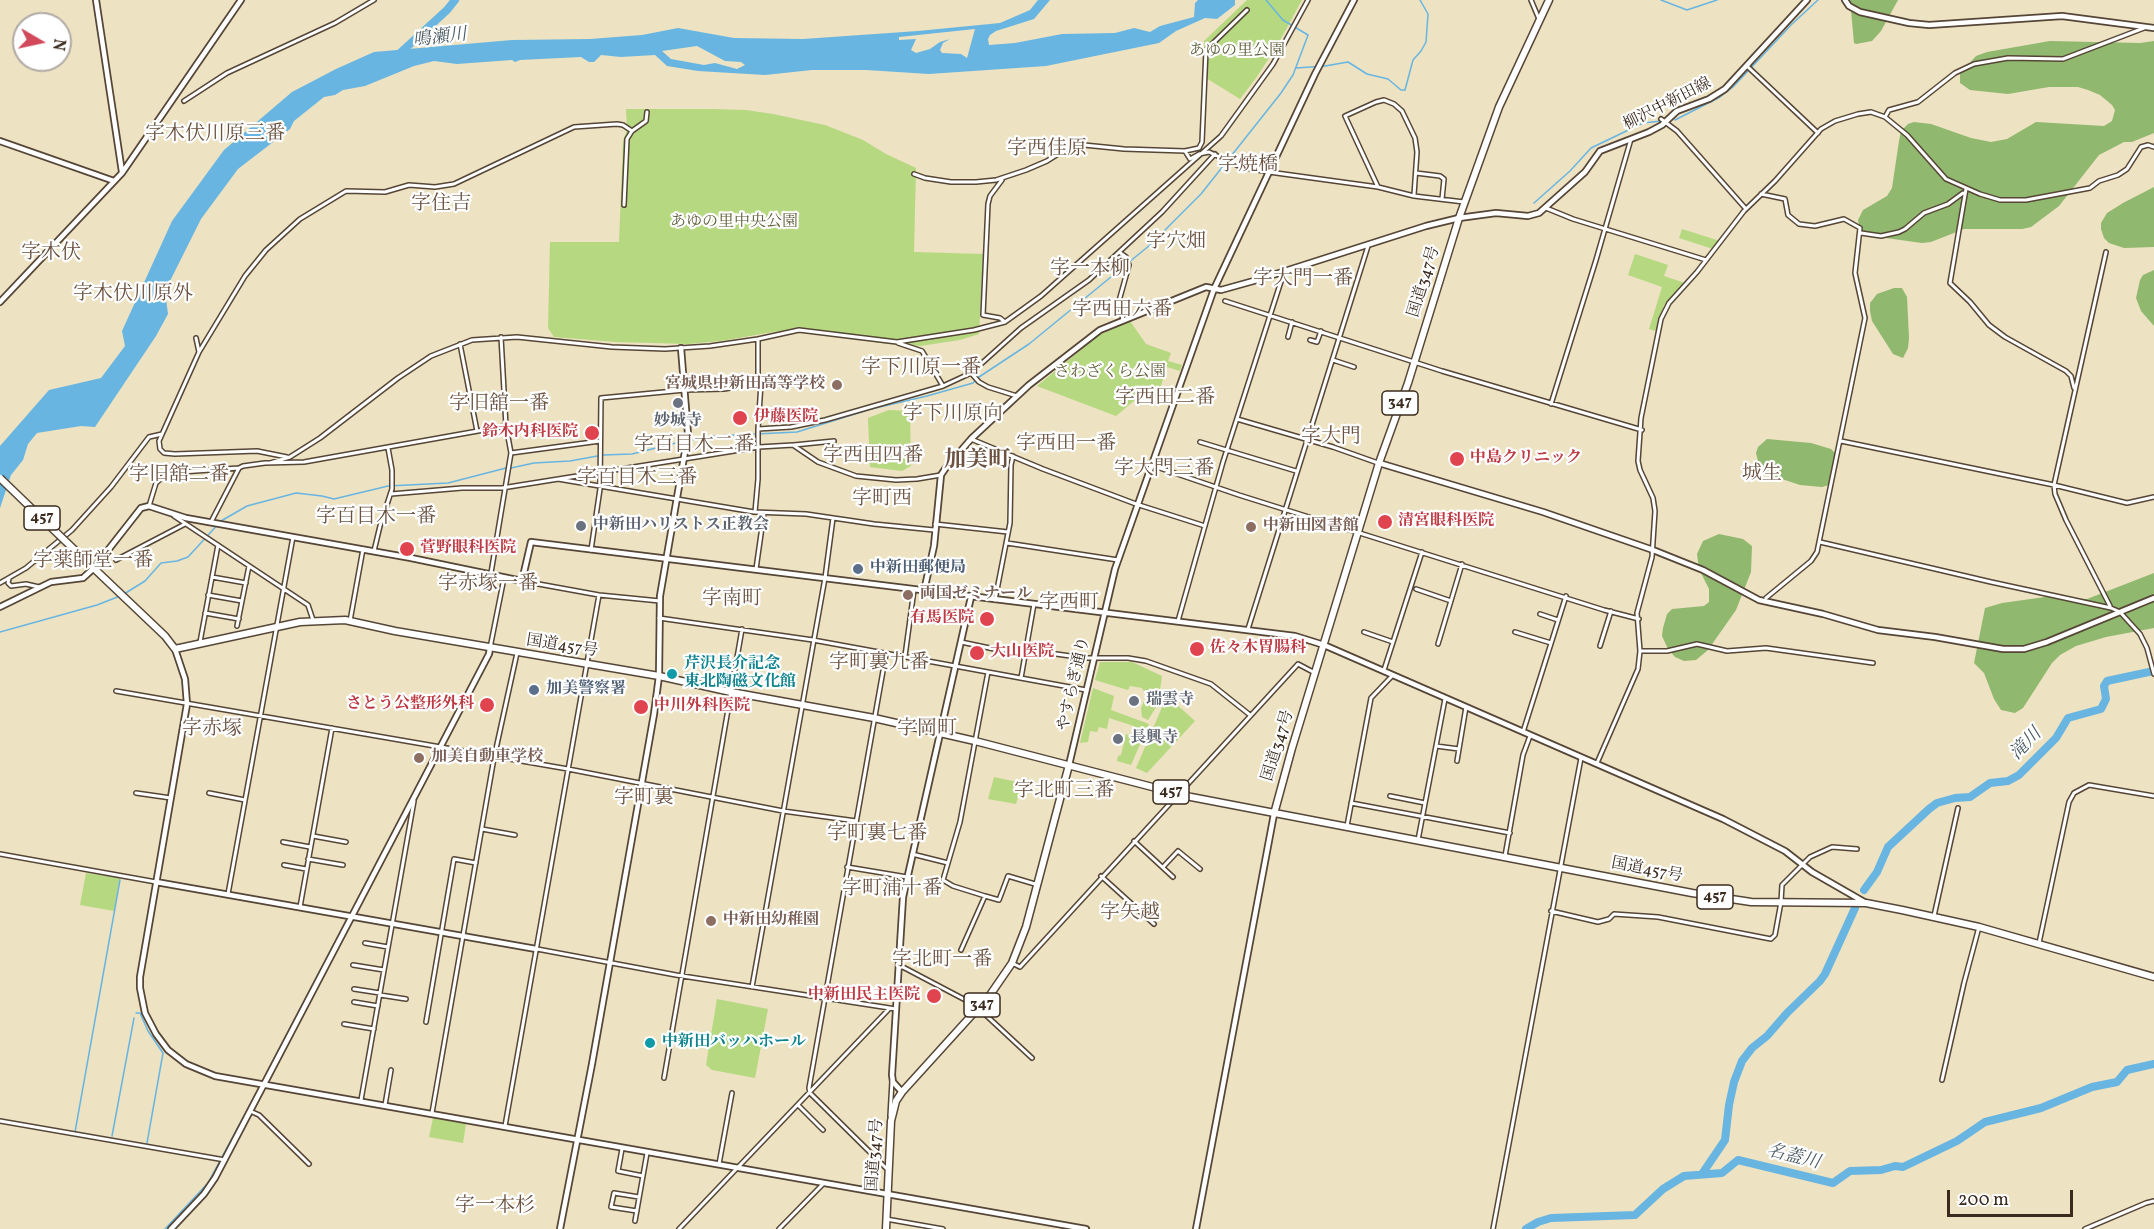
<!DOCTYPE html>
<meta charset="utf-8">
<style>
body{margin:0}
#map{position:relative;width:2154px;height:1229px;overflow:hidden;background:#ede2c2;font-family:Vollkorn,serif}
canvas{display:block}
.north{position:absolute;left:12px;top:12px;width:60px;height:60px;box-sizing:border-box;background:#fff;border:2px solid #b1aaa5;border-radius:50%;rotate:99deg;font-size:16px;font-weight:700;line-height:24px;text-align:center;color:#3b2a1e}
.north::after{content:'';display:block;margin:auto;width:21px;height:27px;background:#d1495b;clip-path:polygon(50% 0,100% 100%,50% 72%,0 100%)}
.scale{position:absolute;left:1947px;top:1190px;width:126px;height:27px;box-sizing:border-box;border:3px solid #3b2a1e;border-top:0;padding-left:8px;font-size:18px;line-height:21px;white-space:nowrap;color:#3b2a1e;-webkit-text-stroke:4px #fff;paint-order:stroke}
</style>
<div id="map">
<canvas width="2154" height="1229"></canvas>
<div class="north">N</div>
<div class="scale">200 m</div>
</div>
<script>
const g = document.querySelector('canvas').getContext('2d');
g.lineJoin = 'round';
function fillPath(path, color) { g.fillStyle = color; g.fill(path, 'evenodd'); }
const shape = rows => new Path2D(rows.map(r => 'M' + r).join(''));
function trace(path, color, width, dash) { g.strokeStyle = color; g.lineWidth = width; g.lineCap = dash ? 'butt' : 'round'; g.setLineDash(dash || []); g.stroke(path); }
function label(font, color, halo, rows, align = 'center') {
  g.font = font + ' Vollkorn,"Noto Serif JP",serif'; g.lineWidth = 4.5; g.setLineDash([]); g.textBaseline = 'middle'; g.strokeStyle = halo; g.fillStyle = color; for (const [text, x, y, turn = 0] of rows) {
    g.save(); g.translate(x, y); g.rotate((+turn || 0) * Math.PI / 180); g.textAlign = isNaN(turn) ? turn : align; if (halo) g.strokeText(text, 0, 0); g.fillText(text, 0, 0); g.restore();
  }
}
fillPath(shape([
 [1247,0,1302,0,1277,46,1256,78,1240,99,1206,78,1204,41],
 [626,109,711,109,746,110,773,114,825,125,863,140,886,154,916,168,914,252,983,254,979,334,960,340,920,346,888,344,822,334,779,331,721,341,688,344,616,342,554,337,548,328,550,242,619,242,623,141,627,129],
 [1682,229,1720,241,1713,249,1679,238],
 [1635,254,1668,265,1664,276,1685,283,1664,305,1656,331,1649,329,1662,287,1628,275],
 [1130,321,1146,344,1171,353,1168,361,1182,365,1180,371,1167,367,1157,398,1141,395,1116,416,1037,386,1099,335],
 [889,410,910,411,911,466,902,471,870,467,868,418],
 [1100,662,1132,662,1162,676,1158,704,1148,720,1142,717,1141,708,1144,701,1149,699,1149,693,1144,691,1142,688,1130,686,1128,690,1095,680],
 [1093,688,1114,696,1111,710,1149,724,1131,765,1117,761,1118,756,1121,755,1126,734,1131,736,1134,726,1109,718,1107,729,1099,727,1097,732,1090,731,1088,742,1080,743],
 [1165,694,1195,721,1147,773,1136,768,1163,705],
 [994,777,1022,783,1016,804,988,799],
 [86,873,120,878,114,911,80,905],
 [717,999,768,1009,755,1078,712,1070,706,1065],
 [433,1118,466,1124,463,1143,429,1137]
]), '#b5d880');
fillPath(shape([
 [1850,0,1898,0,1881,31,1872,41,1856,44,1854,43],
 [2050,41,2140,43,2154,41,2154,133,2132,142,2124,142,2099,155,2059,206,2031,227,2022,229,1964,229,1931,242,1922,243,1864,235,1860,232,1858,220,1863,210,1887,196,1892,188,1899,141,1901,131,1908,124,1914,122,1931,124,1971,138,1991,142,2007,139,2036,122,2104,126,2112,121,2115,110,2112,105,2100,95,2088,90,2078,87,2049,87,2008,94,1970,90,1960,83,1960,74,1976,56,1987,52],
 [2154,187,2154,247,2124,248,2109,243,2104,238,2101,229,2101,223,2107,213,2123,203],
 [2154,270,2154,326,2141,311,2136,298,2140,280,2143,275],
 [1894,288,1902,288,1907,297,1909,338,1908,348,1903,358,1893,354,1872,321,1870,311,1870,303,1877,294],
 [1767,439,1811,443,1831,449,1838,456,1839,460,1834,477,1829,485,1822,487,1800,485,1764,473,1760,469,1756,453,1758,447],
 [1719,534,1743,539,1752,546,1751,572,1736,610,1708,650,1696,660,1684,661,1675,657,1668,649,1662,636,1663,628,1667,614,1672,609,1704,606,1709,602,1709,589,1699,569,1697,554,1703,541],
 [2154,573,2154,628,2106,637,2076,646,2060,655,2052,663,2023,708,2015,713,2001,710,1994,699,1984,673,1974,663,1985,608,2002,603,2045,597,2087,599]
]), '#90b86e');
fillPath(shape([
 [1038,0,1050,0,1034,19,996,31,990,35,988,39,989,45,1015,43,1062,34,1115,33,1134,28,1150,32,1160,26,1194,17,1195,3,1198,0,1235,0,1235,5,1217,19,1205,18,1176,31,1159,43,1046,66,929,74,866,70,812,70,765,75,698,71,667,66,655,55,621,57,601,55,594,62,589,62,581,57,520,60,515,62,512,60,457,64,434,61,414,66,365,86,343,90,335,95,324,97,294,121,290,129,238,169,201,219,165,291,168,314,156,336,95,427,81,426,37,433,28,444,23,460,11,475,0,508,0,446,49,390,101,378,125,346,122,331,172,221,224,150,292,92,336,69,374,52,512,40,590,39,642,35,678,28,734,38,803,39,918,31,1000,23,1030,10],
 [975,29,967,58,961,54,942,53,940,50,943,43,950,39,940,42,930,49,916,53,911,50,916,39,899,40,899,37],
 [697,46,725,61,741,62,745,65,737,69,715,63,704,65,671,59,662,51]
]), '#68b5e2');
trace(shape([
 [1661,0,1687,10,1717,0],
 [1296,68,1325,66,1348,62,1367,74,1388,79,1401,90,1405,90,1413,60,1421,51,1426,42,1428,14,1420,0],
 [1675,120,1720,97,1733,87,1792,24,1818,0],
 [1534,203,1570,171,1591,148,1643,123,1661,121],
 [511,468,534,463,570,461,603,455,632,454,680,442,715,436,797,432,871,409,927,396,973,383,979,377,1029,344,1150,245,1201,194,1281,93,1293,75,1308,35,1283,20,1266,0],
 [124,594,145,581,161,563,177,561,188,557,221,521,247,506,296,493,322,496,334,499,388,486,448,483,506,468],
 [0,632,97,605,120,596],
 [352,911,435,751],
 [136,1013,140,1013,148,1031,163,1053,147,1143],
 [266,1074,346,921],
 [75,1132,120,880],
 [112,1136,134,1018],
 [165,1229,208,1183,258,1090]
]), '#68b5e2', 1.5);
trace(shape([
 [398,55,447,10,455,0],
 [1864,890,1877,872,1888,847,1929,809,1937,803,1955,798,1970,797,1990,783,2008,781,2019,775,2056,738,2068,718,2101,709,2106,699,2104,686,2107,681,2154,671],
 [1702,1174,1725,1140,1729,1105,1734,1082,1742,1061,1752,1048,1767,1036,1787,1013,1820,981,1825,974,1855,908],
 [1526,1229,1538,1222,1551,1218,1635,1215,1663,1189,1684,1176,1722,1173,1738,1160,1833,1183,1850,1171,1881,1170,1895,1166,1903,1167,1957,1141,1985,1122,2041,1108,2092,1087,2117,1082,2127,1070,2154,1064]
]), '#68b5e2', 8);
const street = shape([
 [1531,0,1539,19],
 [1748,67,1818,133],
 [184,101,227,73,335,23,374,0],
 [1885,117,1889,110,1918,102,1955,73,1974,64,2008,58,2063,59,2144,28],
 [1661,119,1677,131,1746,209],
 [1185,151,1190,159,1199,154,1209,152,1241,167,1269,172,1378,187,1414,196,1464,202],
 [1416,173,1440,176,1444,179,1442,199],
 [914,174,925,178,951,182,976,182,996,180,1026,170,1047,161,1074,144,1124,149,1185,151,1199,148,1202,142,1206,50,1247,10],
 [1002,180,990,196,988,204,983,315,1000,318,1005,322],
 [1378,187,1345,116,1376,102,1384,100,1394,104,1402,111,1415,138,1417,152,1414,195],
 [1966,189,1950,283,1970,302,1989,325,2005,337,2066,371,2071,376,2074,388],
 [1761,194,1785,199,1788,215,1799,224,1815,226,1844,219,1860,228,1855,273,1865,318,1817,552,1811,561,1766,598],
 [624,205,627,139,632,131,646,121,647,112],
 [1546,208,1573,219,1706,260],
 [1861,233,1881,236,1899,232,1905,229,1924,213,1948,204,1963,193],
 [1119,252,1126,257,1129,265,1119,301,1123,320],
 [2106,252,2054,485,2055,494,2066,520,2110,606],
 [1225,301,1442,371,1642,430],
 [1288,337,1292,322],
 [196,338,199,352,159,441,160,449,164,453,175,454,257,451,287,457],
 [1310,340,1317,342,1321,331],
 [898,343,922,351,943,386],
 [460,344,477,431],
 [199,352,245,276,266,250,300,219,346,191,385,192,409,185,435,187,454,184,574,127,617,124,623,125,632,131],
 [1333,360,1354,367],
 [971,373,979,382,988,387,1017,396],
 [1551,404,1596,260,1631,139],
 [1237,419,1333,447,1378,463],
 [758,429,791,427,825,420,943,386,971,373,1021,328,1089,280,1162,212,1215,154],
 [971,439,1043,469,1136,504,1205,526],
 [1841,441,2054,485,2127,503,2154,497],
 [1200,442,1296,471],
 [794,445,834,441],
 [511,453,600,441],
 [270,463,290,457,320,438,398,378,431,356,472,340,517,337,612,347,665,349,710,346,758,339,799,330,897,342,974,330,1005,322,1041,296,1221,136,1273,64,1308,0],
 [1151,465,1239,495,1604,610,1639,619],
 [558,479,754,512,806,514,874,524,934,530],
 [391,494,462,488,502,488,759,447,793,445,818,462,856,476,896,480,917,479,941,475],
 [149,506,156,483,167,473,239,468,243,466,265,463,304,462,506,426],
 [755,512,758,479,758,429,761,383,758,383,758,339],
 [174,516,308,605,313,620],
 [211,522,239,468],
 [935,524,1008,532],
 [1820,542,1991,582,2111,608,2120,612,2140,634,2147,648,2154,674],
 [1007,543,1118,560],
 [591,550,600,489,601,398,685,390,724,389,758,383],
 [374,551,380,526,392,489,392,470,388,448],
 [116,560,185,524],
 [756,569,764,513],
 [491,573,511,453,506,426,501,337],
 [212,577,246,583],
 [9,579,8,583,11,586,26,584,39,587],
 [522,581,599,595,660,601],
 [0,583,26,568,72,530,111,487,149,437,162,434],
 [1416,589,1451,601],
 [208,595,242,601],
 [995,600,1010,523,1011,465,1013,456],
 [205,613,239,619],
 [1540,614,1558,620],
 [659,618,813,640,1086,690],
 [350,621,363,549],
 [1178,621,1223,462,1284,272],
 [237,626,249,566],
 [1248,629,1368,246],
 [1364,632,1393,642],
 [1515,632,1551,643],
 [200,642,218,545],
 [961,642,999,650,1027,650,1085,658,1128,658,1146,661,1211,684,1250,715],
 [1438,644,1462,564],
 [1600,646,1611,611],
 [490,648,504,578],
 [1640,651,1667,651,1697,644,1727,651,1766,648,1873,663],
 [886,654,809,1088,810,1093,888,1170],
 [905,656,914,590],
 [1384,670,1422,552],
 [1021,678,1034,604],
 [116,691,568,769,783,811,856,821],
 [1523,732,1566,596],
 [1436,746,1459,749],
 [1457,761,1466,707],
 [1597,763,1638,669,1640,651,1637,613,1652,557,1655,511,1653,498,1640,470,1638,461,1641,418,1661,319,1669,303,1697,272,1744,211,1775,181,1821,129,1835,121,1858,114,1871,112,1885,117,1907,135,1946,179,1980,194,2000,200,2026,200,2090,188,2099,181,2118,175,2127,169,2141,147,2148,145,2154,147],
 [136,793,171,798],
 [209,793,245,800],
 [1390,796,1425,803],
 [1351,803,1510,833],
 [1347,826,1371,698,1392,676],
 [482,829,515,835],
 [313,836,346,842],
 [1418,840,1445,699],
 [1134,841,1173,877],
 [283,842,310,847],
 [0,854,156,882],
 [912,854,948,863],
 [1505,856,1523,755,1530,736],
 [308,859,343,865],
 [284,865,306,869],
 [847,867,907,877],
 [1163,867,1178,851,1200,869],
 [1101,876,1154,924],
 [228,894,293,537],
 [985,896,999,900,1008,876,1035,884],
 [300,907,332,728],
 [1551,911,1598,922,1609,919,1614,914,1658,917,1771,939,1775,935,1781,902,1782,885,1810,857,1832,847,1857,849],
 [1934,916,1958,808],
 [365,943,388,947],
 [2039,943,2069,802,2074,793,2089,785,2154,796],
 [537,949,676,975,896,1009],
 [961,950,985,896,953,886,943,880,960,822,988,672],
 [1012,963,1020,967,1298,664,1315,673],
 [353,965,384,970],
 [899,965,975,1005,1032,1058],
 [752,987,825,578,833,518],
 [354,989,380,993],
 [380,995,406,999],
 [354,1002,378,1006],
 [426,1022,454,859,476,863],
 [344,1024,374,1029],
 [664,1078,742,629],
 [1942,1080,1964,983,1979,927],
 [361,1100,414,801],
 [385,1105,391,1070],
 [798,1105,823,1130],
 [250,1111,259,1115,309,1164],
 [432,1113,494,758,517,653],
 [890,1116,892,1081],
 [0,1121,225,1160],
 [505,1126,599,595],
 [622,1149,618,1171,643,1176],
 [719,1164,732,1093],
 [637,1211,611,1207,614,1193,639,1197],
 [886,1219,943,1229],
 [635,1221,647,1153],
 [679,1229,888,1010],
 [779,1229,824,1183],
 [1493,1229,1581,758],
 [2085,1229,2146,1203,2154,1201]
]);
const secondary = shape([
 [96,0,122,172],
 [1845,0,1849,6,1860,12,1909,23,1929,25,2062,16,2154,28],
 [0,141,114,181],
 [0,302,122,173,241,0],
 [1379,463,1543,512,1653,550,1703,570,1759,600,1823,614,1878,630,1935,637,2003,649,2024,649,2047,642,2154,598],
 [924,591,934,546,941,475,945,469,971,439,1029,385,1100,330,1206,287,1221,290,1257,280,1426,226,1459,218,1496,213,1528,216,1539,213,1585,172,1600,151,1649,132,1662,125,1677,111,1709,99,1725,89,1807,0],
 [0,607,51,582,83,578,94,568,141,508,149,506,186,518,411,558,522,581,531,542,1295,636,1324,645,1723,819,1785,851,1812,872,1866,903],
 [175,649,185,679,187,704,140,977,140,988,145,1013,156,1034,168,1050,186,1064,215,1076,1086,1229],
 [1069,765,1115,569,1214,289,1315,74,1354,0],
 [156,882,536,949],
 [902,1092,893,1082,892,1075,903,897,971,597],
 [171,1229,204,1194,215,1178,489,654,490,648],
 [560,1229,592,1064,654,714,659,676,660,596,688,434,681,348],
 [1196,1229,1274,814]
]);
const highway = shape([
 [84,559,165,636,175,649,300,622,345,620,395,631,659,676,731,692,874,718,975,741,1191,797,1692,893,1751,902,1866,903,1902,910,1979,927,2154,977],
 [1274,814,1292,748,1379,463,1408,383,1459,218,1499,107,1549,0],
 [886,1229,891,1121,896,1101,902,1092,990,995,1012,963,1026,927,1069,765]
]);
trace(street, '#564637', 6);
trace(secondary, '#564637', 8);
trace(highway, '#564637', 9);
trace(street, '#fff', 3);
trace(secondary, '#fff', 4.5);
trace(highway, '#fff', 6);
const highwayBridge = shape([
 [0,478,84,559]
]);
trace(highwayBridge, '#564637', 9, []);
trace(highwayBridge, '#fff', 6);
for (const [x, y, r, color] of [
 [837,385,6,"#8d6e63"],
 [678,403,6,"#6b7280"],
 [740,418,8,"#e0444e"],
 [592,433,8,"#e0444e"],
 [1457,459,8,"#e0444e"],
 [1385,522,8,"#e0444e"],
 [581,526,6,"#6b7280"],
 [1251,527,6,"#8d6e63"],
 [407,549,8,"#e0444e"],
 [858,569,6,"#5c6f8a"],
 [908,595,6,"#8d6e63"],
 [987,619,8,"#e0444e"],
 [1197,649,8,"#e0444e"],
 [977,653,8,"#e0444e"],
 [672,674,6,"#0f9aa8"],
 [534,690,6,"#5c6f8a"],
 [1134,701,6,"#6b7280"],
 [487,705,8,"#e0444e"],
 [641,707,8,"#e0444e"],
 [1118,739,6,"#6b7280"],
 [419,758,6,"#8d6e63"],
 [711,921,6,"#8d6e63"],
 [934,996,8,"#e0444e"],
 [650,1043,6,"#0f9aa8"]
]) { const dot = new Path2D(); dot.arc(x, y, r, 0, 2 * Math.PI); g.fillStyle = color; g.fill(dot); trace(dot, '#fff', 2); }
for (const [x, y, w] of [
 [1400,403,36],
 [42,518,36],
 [1171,792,36],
 [1715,897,36],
 [982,1005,36]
]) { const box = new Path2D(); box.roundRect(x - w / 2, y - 12, w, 24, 4.5); g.fillStyle = '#fff'; g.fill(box); trace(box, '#3b2a1e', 1.5); }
label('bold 15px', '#3b2a1e', null, [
 ["347",1400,403],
 ["457",42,518],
 ["457",1171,792],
 ["457",1715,897],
 ["347",982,1005]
]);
label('16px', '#605e3b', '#fff', [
 ["あゆの里公園",1237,52],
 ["あゆの里中央公園",734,223],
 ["さわざくら公園",1110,373]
]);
label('16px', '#3b2a1e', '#fff', [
 ["柳沢中新田線",1668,105,-27],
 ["国道347号",1425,282,-73],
 ["国道457号",562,647,9],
 ["やすらぎ通り",1075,684,-77],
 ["国道347号",1279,746,-73],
 ["国道457号",1647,871,11],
 ["国道347号",876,1155,-86]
]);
label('bold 16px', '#785e54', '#fff', [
 ["宮城県中新田高等学校",825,385,"right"],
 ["中新田図書館",1263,527],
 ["両国ゼミナール",920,595],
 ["加美自動車学校",431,758],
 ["中新田幼稚園",723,921]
], 'left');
label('bold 16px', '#be3a42', '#fff', [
 ["伊藤医院",754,418],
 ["鈴木内科医院",578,433,"right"],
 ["中島クリニック",1470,459],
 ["清宮眼科医院",1398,522],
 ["菅野眼科医院",420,549],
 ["有馬医院",974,619,"right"],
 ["佐々木胃腸科",1210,649],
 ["大山医院",990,653],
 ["さとう公整形外科",474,705,"right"],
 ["中川外科医院",654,707],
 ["中新田民主医院",920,996,"right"]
], 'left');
label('bold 16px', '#5b616d', '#fff', [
 ["妙城寺",678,422,"center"],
 ["中新田ハリストス正教会",593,526],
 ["瑞雲寺",1146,701],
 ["長興寺",1130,739]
], 'left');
label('bold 16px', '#4e5e75', '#fff', [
 ["中新田郵便局",870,569],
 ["加美警察署",546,690]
], 'left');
label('bold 16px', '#0d838f', '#fff', [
 ["芹沢長介記念",684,665],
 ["東北陶磁文化館",684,683],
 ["中新田バッハホール",662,1043]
], 'left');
label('italic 18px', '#4b5b63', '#fff', [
 ["鳴瀬川",440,39,-7],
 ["滝川",2027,745,-46],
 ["名蓋川",1793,1158,14]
]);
label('20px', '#6c5240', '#fff', [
 ["字木伏川原三番",215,135],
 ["字西佳原",1047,150],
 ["字焼橋",1248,166],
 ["字住吉",441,205],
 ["字穴畑",1176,243],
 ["字木伏",51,254],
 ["字一本柳",1090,270],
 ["字大門一番",1303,280],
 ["字木伏川原外",133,295],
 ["字西田六番",1122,311],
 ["字下川原一番",921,369],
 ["字西田二番",1165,399],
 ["字旧舘一番",499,405],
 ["字下川原向",953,415],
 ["字大門",1331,438],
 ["字西田一番",1066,445],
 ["字百目木二番",694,446],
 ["字西田四番",873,457],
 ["字大門三番",1164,470],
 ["城生",1762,475],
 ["字旧舘二番",179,476],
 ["字百目木三番",637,479],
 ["字町西",882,500],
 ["字百目木一番",376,518],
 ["字薬師堂一番",93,562],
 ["字赤塚一番",488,585],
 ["字南町",732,600],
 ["字西町",1069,604],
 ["字町裏九番",879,664],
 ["字赤塚",212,730],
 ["字岡町",927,730],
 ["字北町三番",1064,792],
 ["字町裏",644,799],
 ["字町裏七番",877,835],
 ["字町浦十番",892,890],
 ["字矢越",1130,914],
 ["字北町一番",942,961],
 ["字一本杉",495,1207]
]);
label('bold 22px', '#6c5240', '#fff', [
 ["加美町",977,462]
]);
</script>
